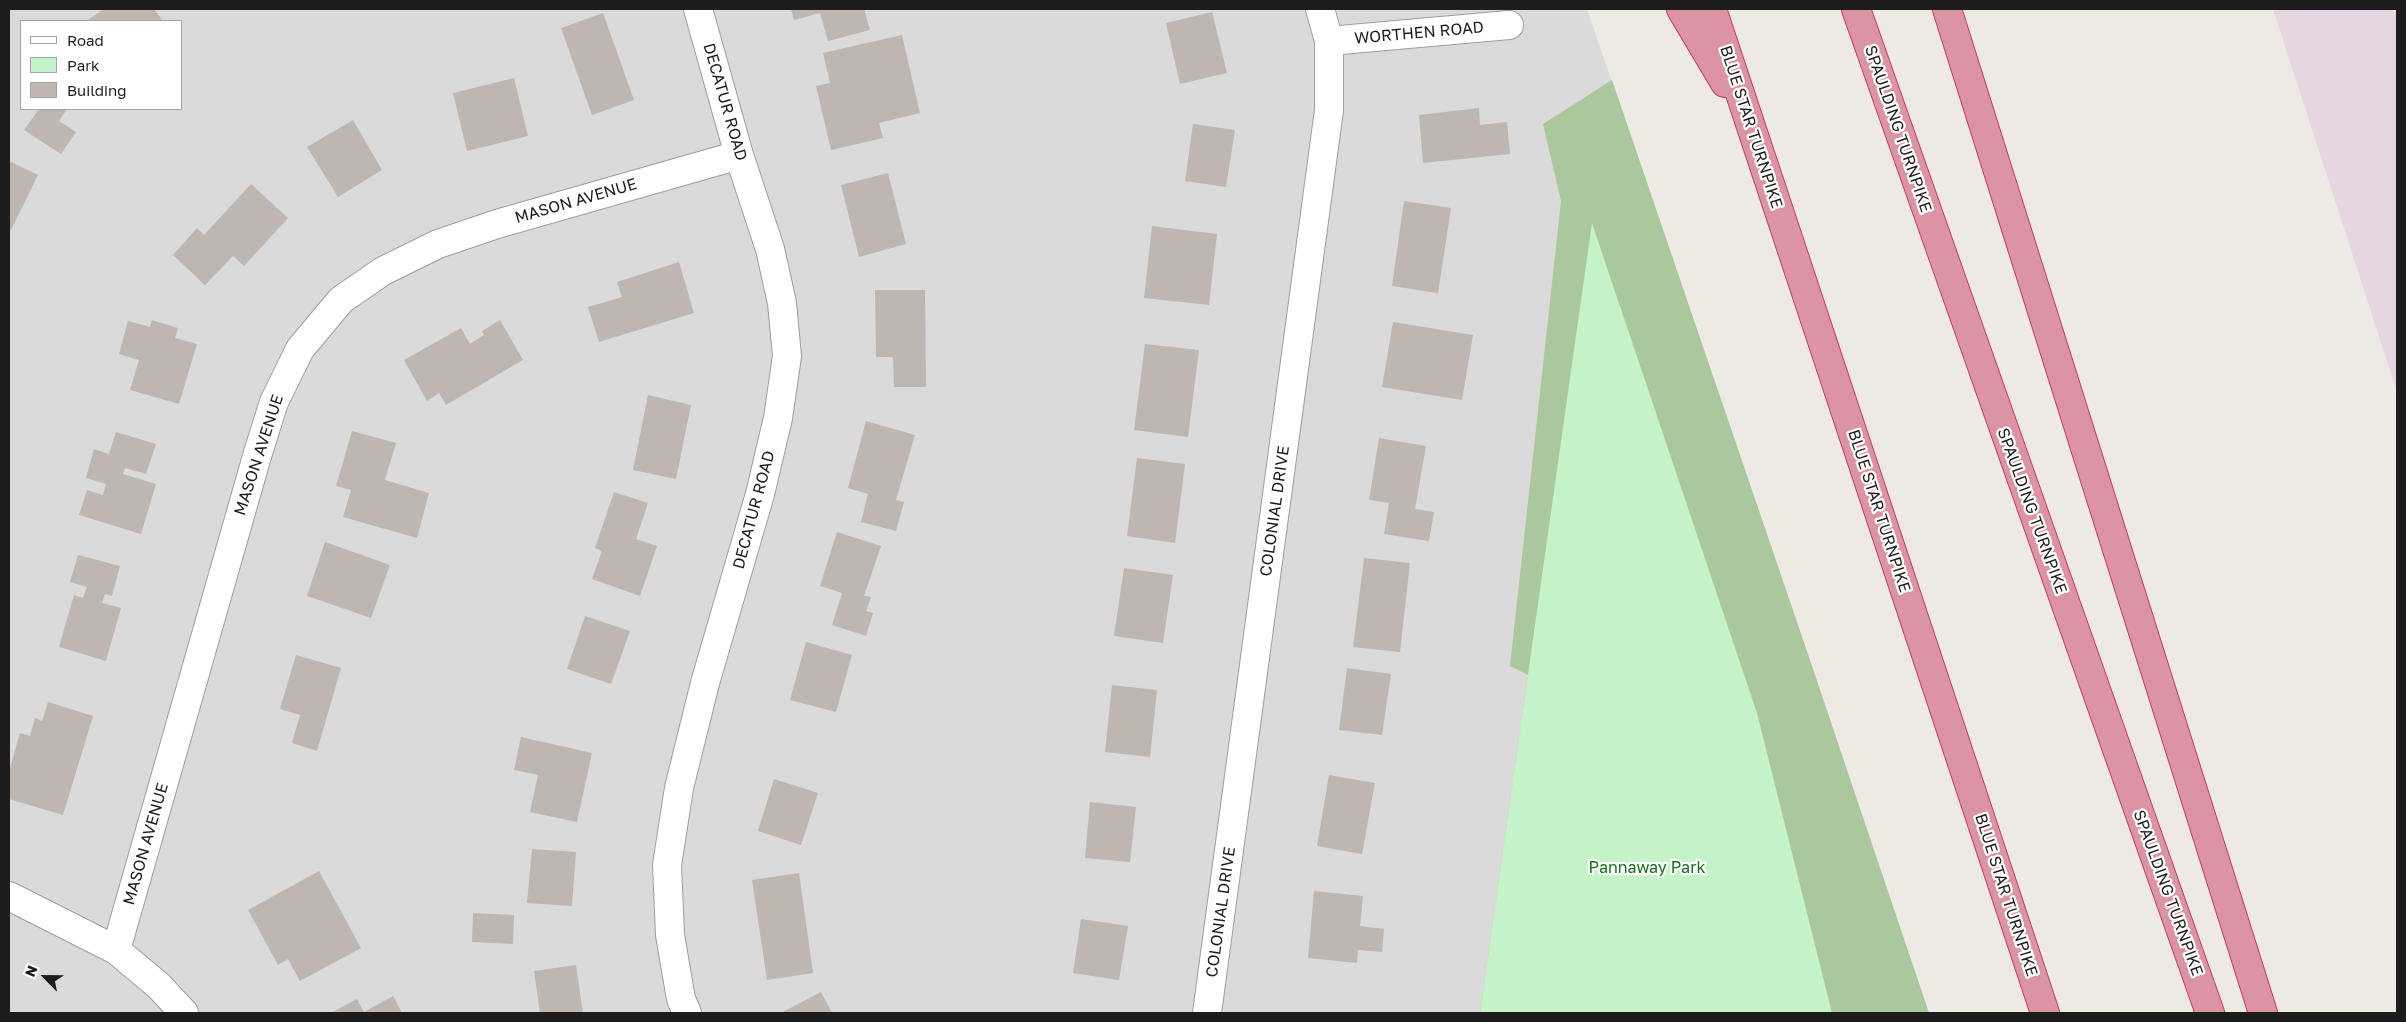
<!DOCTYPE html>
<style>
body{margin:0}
#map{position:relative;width:2406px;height:1022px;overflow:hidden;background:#edeae4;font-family:"Golos Text",sans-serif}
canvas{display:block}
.frame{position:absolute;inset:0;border:10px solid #1d1d1d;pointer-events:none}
.legend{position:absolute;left:20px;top:20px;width:162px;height:90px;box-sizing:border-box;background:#fff;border:1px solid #a5a5a5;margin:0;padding:6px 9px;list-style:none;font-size:15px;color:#1d1d1d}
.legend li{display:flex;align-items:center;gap:10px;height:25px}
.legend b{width:25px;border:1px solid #a5a5a5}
.north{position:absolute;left:20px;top:952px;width:50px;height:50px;-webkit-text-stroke:4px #fff;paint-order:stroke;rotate:293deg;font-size:14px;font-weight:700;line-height:20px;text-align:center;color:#1d1d1d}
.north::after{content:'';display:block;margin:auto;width:18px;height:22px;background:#1d1d1d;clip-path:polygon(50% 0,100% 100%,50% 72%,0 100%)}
</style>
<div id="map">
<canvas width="2406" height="1022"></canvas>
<div class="frame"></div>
<ul class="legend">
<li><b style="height:6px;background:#fff"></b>Road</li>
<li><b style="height:14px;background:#c5f3c8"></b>Park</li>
<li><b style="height:14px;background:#bdb6b1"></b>Building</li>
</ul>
<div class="north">N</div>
</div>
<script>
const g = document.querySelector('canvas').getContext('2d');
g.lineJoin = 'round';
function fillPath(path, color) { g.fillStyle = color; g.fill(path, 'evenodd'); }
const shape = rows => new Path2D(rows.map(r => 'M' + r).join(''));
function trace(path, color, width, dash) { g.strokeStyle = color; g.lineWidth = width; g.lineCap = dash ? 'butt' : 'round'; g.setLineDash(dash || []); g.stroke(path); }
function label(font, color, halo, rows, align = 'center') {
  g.font = font + ' "Golos Text",sans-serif'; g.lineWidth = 4.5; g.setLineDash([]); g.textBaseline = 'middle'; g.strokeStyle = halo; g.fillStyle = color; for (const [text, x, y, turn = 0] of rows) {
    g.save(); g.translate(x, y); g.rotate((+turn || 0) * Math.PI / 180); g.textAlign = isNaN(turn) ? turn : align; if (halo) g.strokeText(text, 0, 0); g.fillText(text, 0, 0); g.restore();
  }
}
fillPath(shape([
 [9,9,1587,9,1929,1013,9,1013],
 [21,21,181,21,181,109,21,109]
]), '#dbdada');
fillPath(shape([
 [2273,9,2397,9,2397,392]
]), '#e5d6e2');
fillPath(shape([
 [1612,80,1810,660,1929,1013,1480,1013,1528,675,1510,666,1561,201,1543,124]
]), '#aac79d');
fillPath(shape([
 [1592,223,1757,713,1832,1013,1480,1013]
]), '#c5f3c8');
fillPath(shape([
 [104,9,154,9,163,21,86,21],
 [791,9,864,9,870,30,828,41,820,13,794,20],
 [1212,12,1227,73,1180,84,1166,23],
 [603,13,634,100,592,115,561,28],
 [902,35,920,113,879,123,883,138,831,150,816,86,830,83,823,53],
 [514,78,528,136,467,151,453,93],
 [1479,108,1480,125,1507,122,1510,154,1423,163,1419,115],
 [39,109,67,109,59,121,76,132,61,154,24,130],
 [353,120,382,170,338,197,307,147],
 [1193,124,1235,130,1226,187,1185,181],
 [9,161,38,175,11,230,9,229],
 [888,173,906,244,859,257,841,185],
 [251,184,288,218,244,266,233,256,205,285,173,255,197,228,204,235],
 [1404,201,1451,208,1438,293,1392,286],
 [1152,226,1217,234,1209,305,1144,298],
 [679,262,694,313,599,342,588,307,622,297,617,282],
 [875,290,925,290,926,387,894,387,893,357,876,357],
 [152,320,178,328,175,338,197,344,179,404,130,390,139,360,119,354,128,321,150,327],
 [500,320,523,360,446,405,439,393,427,401,404,360,461,328,470,344,484,335,482,331],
 [1393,322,1473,335,1462,400,1382,387],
 [1145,344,1199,350,1188,437,1134,430],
 [648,395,691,405,676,479,633,470],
 [866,421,915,435,896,500,904,502,896,531,861,522,868,494,848,488],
 [352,431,396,443,385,480,429,493,417,538,343,517,351,490,336,486],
 [116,432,156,444,146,474,125,468,123,474,156,484,141,534,79,515,87,490,103,495,106,484,86,478,94,449,109,454],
 [1379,438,1426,446,1415,509,1434,512,1429,541,1384,534,1389,503,1369,500],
 [1137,458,1185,464,1175,543,1127,536],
 [614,492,648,503,636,539,657,546,640,596,592,579,602,551,595,548],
 [837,532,881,546,864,596,871,597,866,611,873,613,866,636,832,625,842,593,820,586],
 [325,542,390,565,371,618,307,596],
 [78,555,120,566,112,596,105,594,102,603,121,608,106,661,59,647,74,595,83,598,87,587,70,582],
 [1364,558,1410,563,1400,652,1353,647],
 [1124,568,1173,575,1163,643,1114,636],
 [585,616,630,631,611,684,567,669],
 [806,642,852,655,836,712,790,700],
 [296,655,341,668,317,751,292,743,300,715,280,709],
 [1347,668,1391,674,1382,735,1339,730],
 [1112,685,1157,690,1150,757,1105,752],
 [48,702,93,716,63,815,9,799,9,771,20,733,30,736,35,718,42,721],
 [521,737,592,753,577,822,530,812,538,775,514,770],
 [1329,775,1375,783,1362,854,1317,846],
 [774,779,818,793,801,845,758,831],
 [1090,802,1136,807,1130,862,1085,858],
 [532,849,576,852,572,906,527,903],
 [319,871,361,948,300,981,288,959,278,965,248,910],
 [799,873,813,973,767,980,752,880],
 [1314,891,1363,896,1360,926,1384,929,1382,952,1358,950,1357,963,1308,958],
 [473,913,514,915,513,944,472,942],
 [1081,919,1128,926,1119,980,1073,973],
 [576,965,583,1013,540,1013,534,971],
 [821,992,832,1013,781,1013],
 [393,996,402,1013,331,1013,357,999,364,1012]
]), '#bdb6b1');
const street = shape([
 [1329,41,1509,25],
 [9,896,116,950,159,986,184,1013],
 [116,950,257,456,274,402,300,349,341,300,383,271,438,244,497,224,739,155],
 [687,1013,681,999,670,935,667,865,679,788,705,683,760,494,778,418,787,356,782,303,770,249,739,155,698,9],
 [1207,1013,1329,110,1329,41,1320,9]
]);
const highway = shape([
 [1681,9,1725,83],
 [1712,9,2045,1013],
 [1856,9,2210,1013],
 [1947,9,2263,1013]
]);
trace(street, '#9e9e9e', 30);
trace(highway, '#c43869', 30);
trace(street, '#fff', 28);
trace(highway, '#dc94a2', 28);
label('16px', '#1d1d1d', '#fff', [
 ["WORTHEN ROAD",1419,33,-5],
 ["DECATUR ROAD",725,102,74],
 ["BLUE STAR TURNPIKE",1751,127,72],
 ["SPAULDING TURNPIKE",1898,129,71],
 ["MASON AVENUE",576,201,-16],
 ["MASON AVENUE",259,455,-72],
 ["DECATUR ROAD",754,510,-75],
 ["COLONIAL DRIVE",1275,511,-82],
 ["BLUE STAR TURNPIKE",1879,511,72],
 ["SPAULDING TURNPIKE",2032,511,70],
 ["MASON AVENUE",146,844,-74],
 ["SPAULDING TURNPIKE",2168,893,70],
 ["BLUE STAR TURNPIKE",2006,895,72],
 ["COLONIAL DRIVE",1221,912,-82]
]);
label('16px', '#186e1e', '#fff', [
 ["Pannaway Park",1647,868]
]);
</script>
